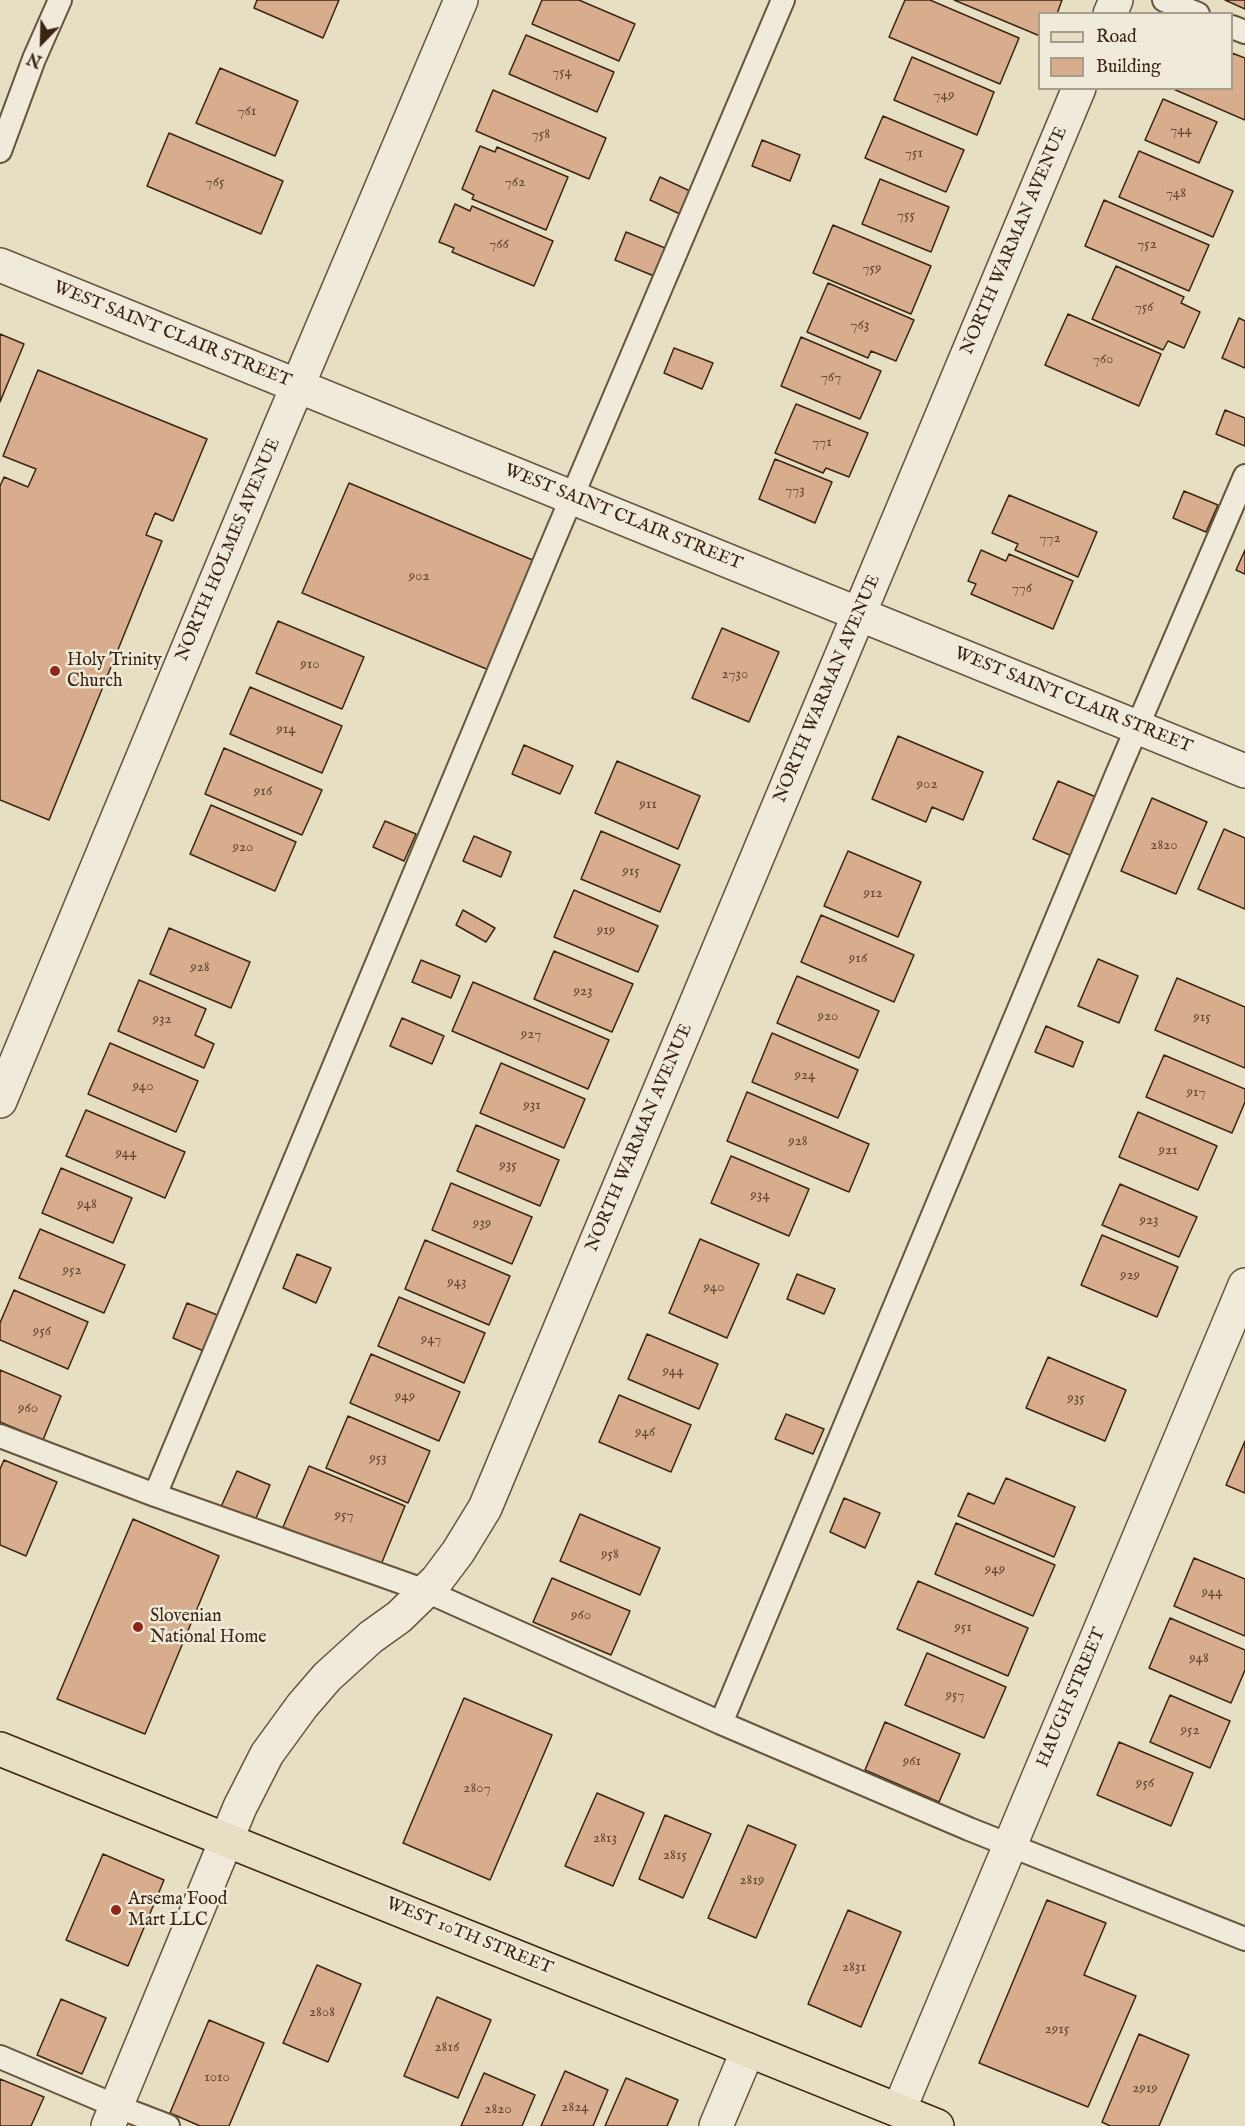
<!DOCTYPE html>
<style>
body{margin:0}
#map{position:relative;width:1245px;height:2126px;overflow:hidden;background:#e6dfc4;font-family:"IM FELL English",serif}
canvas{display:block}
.legend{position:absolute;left:1038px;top:12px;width:195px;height:78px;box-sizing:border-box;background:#efead9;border:2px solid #a79b89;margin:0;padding:8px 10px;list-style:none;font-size:18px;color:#3c2510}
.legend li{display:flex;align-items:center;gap:12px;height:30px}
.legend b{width:30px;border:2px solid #a79b89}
.north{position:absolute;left:12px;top:12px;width:60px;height:60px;-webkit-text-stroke:4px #efead9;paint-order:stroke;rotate:203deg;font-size:16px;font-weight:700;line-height:24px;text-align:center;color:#3c2510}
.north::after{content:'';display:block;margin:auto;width:21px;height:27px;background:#3c2510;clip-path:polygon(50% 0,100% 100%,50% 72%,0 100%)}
</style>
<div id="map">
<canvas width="1245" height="2126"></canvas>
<ul class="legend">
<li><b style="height:8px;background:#e6dfc4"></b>Road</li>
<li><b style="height:16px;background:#d8ad8d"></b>Building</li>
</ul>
<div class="north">N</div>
</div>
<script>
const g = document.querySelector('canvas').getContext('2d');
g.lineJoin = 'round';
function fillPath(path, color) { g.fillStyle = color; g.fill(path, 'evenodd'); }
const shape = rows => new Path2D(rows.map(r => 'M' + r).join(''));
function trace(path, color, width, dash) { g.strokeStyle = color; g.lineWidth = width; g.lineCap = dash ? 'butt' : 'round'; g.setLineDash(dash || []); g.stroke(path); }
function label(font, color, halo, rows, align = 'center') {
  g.font = font + ' "IM FELL English",serif'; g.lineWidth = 5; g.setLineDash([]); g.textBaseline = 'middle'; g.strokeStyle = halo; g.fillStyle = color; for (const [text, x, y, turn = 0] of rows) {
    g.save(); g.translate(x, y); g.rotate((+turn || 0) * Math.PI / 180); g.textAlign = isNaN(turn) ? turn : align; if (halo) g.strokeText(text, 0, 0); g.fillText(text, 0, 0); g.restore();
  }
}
const building = shape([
 [257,0,339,0,323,38,254,8,257,0],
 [542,0,579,0,635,24,619,61,532,24,542,0],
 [905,0,930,0,1019,38,1000,84,889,37,905,0],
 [954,0,1062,0,1057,14,1040,14,1040,36,954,0],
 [1225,0,1245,0,1245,9,1225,0],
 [526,35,614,72,597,112,509,74,526,35],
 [1232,53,1245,58,1245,120,1171,88,1232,88,1232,53],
 [912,57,994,92,977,135,894,100,912,57],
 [220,68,298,101,275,156,196,123,220,68],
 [493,90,606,138,589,179,476,131,493,90],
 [1163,99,1217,122,1199,163,1145,140,1163,99],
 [883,116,964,150,946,192,865,158,883,116],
 [169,133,283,181,261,234,147,186,169,133],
 [762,140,800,155,790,181,752,166,762,140],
 [480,146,495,152,497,147,568,177,546,230,472,199,474,195,462,189,480,146],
 [1139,151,1233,191,1213,237,1119,197,1139,151],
 [660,177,690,191,680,214,650,200,660,177],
 [880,179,949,207,931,252,862,224,880,179],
 [1104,200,1209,245,1189,291,1085,246,1104,200],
 [455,204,470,211,472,206,553,241,534,286,452,252,454,248,439,242,455,204],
 [833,225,931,266,911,314,813,273,833,225],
 [626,232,665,248,654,276,615,260,626,232],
 [1116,266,1184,297,1181,303,1200,312,1184,348,1168,341,1163,350,1092,319,1116,266],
 [828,283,914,320,896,361,871,351,868,358,807,332,828,283],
 [1068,314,1161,354,1139,406,1045,365,1068,314],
 [1239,318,1245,321,1245,368,1222,358,1239,318],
 [0,334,24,344,0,402,0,334],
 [801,337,881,371,860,419,781,386,801,337],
 [674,348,713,363,702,389,664,373,674,348],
 [38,370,207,439,173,521,155,513,146,535,162,541,49,820,0,800,0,486,4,477,28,487,36,469,3,456,38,370],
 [796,404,868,433,849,477,826,468,823,473,775,453,796,404],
 [1225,410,1245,418,1245,446,1216,434,1225,410],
 [775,459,832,482,815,523,759,499,775,459],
 [349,483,535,561,489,670,302,593,349,483],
 [1184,491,1218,505,1206,532,1173,518,1184,491],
 [1009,495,1097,532,1078,577,1015,550,1018,544,992,533,1009,495],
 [981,550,1006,561,1009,554,1073,581,1053,629,971,594,976,584,968,581,981,550],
 [1245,550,1245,574,1236,570,1245,550],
 [278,621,364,657,342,709,256,673,278,621],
 [722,628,779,652,749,722,692,698,722,628],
 [250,687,342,726,322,773,230,734,250,687],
 [898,736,983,772,963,820,932,807,926,822,872,799,898,736],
 [524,745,573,766,560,794,512,774,524,745],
 [224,748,322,790,302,835,205,794,224,748],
 [617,761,700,796,678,849,595,813,617,761],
 [1058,781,1096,797,1072,856,1033,839,1058,781],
 [1152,798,1207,822,1176,894,1121,871,1152,798],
 [211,805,296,842,275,891,190,854,211,805],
 [385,821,416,834,404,861,373,847,385,821],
 [1224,829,1245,838,1245,909,1198,889,1224,829],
 [601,831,680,865,660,912,581,879,601,831],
 [474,836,511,852,501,877,463,861,474,836],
 [848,851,921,882,898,937,824,906,848,851],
 [574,890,658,926,638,972,554,937,574,890],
 [463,910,495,928,486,942,456,925,463,910],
 [821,915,914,955,894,1002,801,962,821,915],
 [169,928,250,962,231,1008,150,974,169,928],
 [554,951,633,984,612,1032,534,999,554,951],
 [1098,959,1138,976,1119,1023,1078,1006,1098,959],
 [421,960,460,976,451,998,412,982,421,960],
 [797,976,879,1011,859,1058,777,1023,797,976],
 [1177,978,1245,1007,1245,1068,1155,1030,1177,978],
 [139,980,206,1009,195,1035,214,1044,204,1068,118,1031,139,980],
 [473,982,609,1040,588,1089,452,1031,473,982],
 [402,1018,444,1036,432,1064,390,1046,402,1018],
 [1046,1026,1083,1042,1073,1067,1035,1052,1046,1026],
 [772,1033,858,1070,838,1118,752,1082,772,1033],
 [110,1043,198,1081,176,1132,88,1094,110,1043],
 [1164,1055,1245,1089,1245,1102,1232,1133,1146,1097,1164,1055],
 [501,1063,585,1099,564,1148,480,1113,501,1063],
 [747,1092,869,1144,849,1192,727,1141,747,1092],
 [86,1110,185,1152,165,1198,66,1156,86,1110],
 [1138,1112,1217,1146,1198,1190,1119,1157,1138,1112],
 [476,1125,559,1160,540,1206,457,1171,476,1125],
 [731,1156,809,1189,789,1236,711,1203,731,1156],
 [61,1168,132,1198,113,1243,42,1213,61,1168],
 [451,1183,532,1217,512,1264,432,1230,451,1183],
 [1120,1184,1197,1217,1179,1257,1102,1225,1120,1184],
 [40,1229,125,1265,104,1313,19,1278,40,1229],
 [1102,1235,1178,1267,1157,1317,1081,1285,1102,1235],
 [700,1239,759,1264,727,1338,669,1313,700,1239],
 [425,1240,510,1276,489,1325,405,1289,425,1240],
 [297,1254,331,1268,316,1303,283,1288,297,1254],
 [797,1274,835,1289,824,1314,787,1299,797,1274],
 [14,1290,88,1322,68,1369,0,1340,0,1323,14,1290],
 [399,1297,485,1333,464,1383,378,1346,399,1297],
 [187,1303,220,1316,206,1352,173,1338,187,1303],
 [647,1334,718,1364,699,1409,628,1379,647,1334],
 [371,1354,460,1392,439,1441,350,1403,371,1354],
 [1048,1357,1126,1390,1105,1441,1026,1408,1048,1357],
 [0,1370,61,1396,43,1440,0,1422,0,1370],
 [619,1395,691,1425,671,1472,599,1442,619,1395],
 [786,1414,824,1429,813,1454,775,1439,786,1414],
 [348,1416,430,1451,408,1503,326,1468,348,1416],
 [1245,1441,1245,1493,1226,1485,1245,1441],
 [4,1460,57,1482,26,1556,0,1545,0,1469,4,1460],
 [309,1466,405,1506,380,1567,283,1527,309,1466],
 [237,1471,270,1485,254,1523,220,1509,237,1471],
 [1006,1478,1075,1507,1054,1557,958,1516,968,1493,994,1504,1006,1478],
 [844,1498,880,1513,865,1548,830,1532,844,1498],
 [580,1514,660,1548,640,1595,560,1561,580,1514],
 [133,1519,219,1556,145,1734,57,1699,133,1519],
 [956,1523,1055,1565,1033,1616,935,1574,956,1523],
 [1194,1558,1245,1579,1245,1636,1174,1606,1194,1558],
 [552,1578,630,1611,611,1655,533,1622,552,1578],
 [918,1581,1028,1628,1008,1676,897,1629,918,1581],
 [1170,1618,1245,1650,1245,1670,1231,1703,1149,1668,1170,1618],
 [927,1653,1006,1687,984,1738,905,1705,927,1653],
 [1170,1695,1230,1721,1210,1768,1150,1742,1170,1695],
 [464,1698,552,1735,490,1880,403,1843,464,1698],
 [885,1722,960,1754,939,1802,865,1770,885,1722],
 [1119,1742,1193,1773,1171,1826,1097,1795,1119,1742],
 [597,1793,644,1813,613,1886,565,1866,597,1793],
 [665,1815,711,1834,683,1898,639,1879,665,1815],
 [748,1825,796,1845,756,1938,708,1918,748,1825],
 [103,1854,164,1880,128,1966,66,1940,103,1854],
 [1047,1900,1106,1923,1084,1975,1136,1996,1088,2107,979,2063,1047,1900],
 [848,1910,901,1932,861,2027,808,2004,848,1910],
 [317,1965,361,1984,328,2062,283,2043,317,1965],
 [437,1997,491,2020,458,2098,404,2076,437,1997],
 [61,1999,106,2018,82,2074,37,2055,61,1999],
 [209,2020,264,2043,229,2126,200,2126,170,2113,209,2020],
 [1139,2034,1189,2055,1159,2126,1110,2126,1102,2122,1139,2034],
 [565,2071,608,2090,593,2126,541,2126,565,2071],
 [484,2073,535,2095,522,2126,461,2126,484,2073],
 [626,2078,678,2100,667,2126,605,2126,626,2078],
 [0,2079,44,2097,31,2126,0,2126,0,2079]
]);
fillPath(building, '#d8ad8d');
trace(building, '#3c2510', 1.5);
const lane = shape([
 [783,0,552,544,155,1495,426,1591,721,1723,1117,774,1245,476],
 [1164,0,1198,14],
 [1232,27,1245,32],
 [0,151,34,59,60,0],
 [0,1436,155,1495],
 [721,1723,969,1829,1245,1939],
 [0,2057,116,2106,168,2126]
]);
const street = shape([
 [1110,14,1116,0],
 [0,265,1245,771],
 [0,1101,278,432,461,0],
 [899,2110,1245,1285],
 [108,2126,240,1807,267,1754,302,1706,327,1677,371,1637,399,1617,437,1580,458,1552,485,1508,1079,88],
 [716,2126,748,2050]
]);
const primary = shape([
 [0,1749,937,2126]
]);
trace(lane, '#66543d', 26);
trace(street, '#66543d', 36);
trace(primary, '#3c2510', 36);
trace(lane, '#efead9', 22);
trace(street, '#efead9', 33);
trace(primary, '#e6dfc4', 33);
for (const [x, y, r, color] of [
 [55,671,6,"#8f2418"],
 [138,1627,6,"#8f2418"],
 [116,1910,6,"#8f2418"]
]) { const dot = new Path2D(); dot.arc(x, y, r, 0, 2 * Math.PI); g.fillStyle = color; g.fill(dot); trace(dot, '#efead9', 2); }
label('15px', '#63472f', null, [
 ["754",562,73],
 ["749",944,96],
 ["761",247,112],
 ["744",1181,131],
 ["758",541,135],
 ["751",914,154],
 ["765",215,183],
 ["762",515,183],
 ["748",1176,194],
 ["755",906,216],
 ["766",499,245],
 ["752",1147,245],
 ["759",872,269],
 ["756",1144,308],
 ["763",860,326],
 ["760",1103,360],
 ["767",831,378],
 ["771",822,443],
 ["773",795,491],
 ["772",1050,539],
 ["902",419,577],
 ["776",1022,589],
 ["910",310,665],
 ["2730",735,675],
 ["914",286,730],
 ["902",927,785],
 ["916",263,792],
 ["911",648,805],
 ["2820",1164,846],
 ["920",243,848],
 ["915",631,872],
 ["912",873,894],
 ["919",606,931],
 ["916",858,959],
 ["928",200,968],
 ["923",583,992],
 ["920",828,1017],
 ["915",1202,1018],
 ["932",162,1020],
 ["927",531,1035],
 ["924",805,1076],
 ["940",143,1087],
 ["917",1196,1093],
 ["931",532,1106],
 ["928",798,1142],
 ["921",1168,1151],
 ["944",126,1154],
 ["935",508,1166],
 ["934",760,1196],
 ["948",87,1205],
 ["923",1149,1221],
 ["939",482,1224],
 ["952",72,1271],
 ["929",1130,1276],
 ["943",457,1283],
 ["940",714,1288],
 ["956",42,1332],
 ["947",431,1340],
 ["944",673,1372],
 ["949",405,1397],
 ["935",1076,1399],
 ["960",28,1409],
 ["946",645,1433],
 ["953",378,1459],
 ["957",344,1516],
 ["958",610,1555],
 ["949",995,1570],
 ["944",1212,1593],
 ["960",581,1616],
 ["951",963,1628],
 ["948",1199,1659],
 ["957",955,1696],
 ["952",1190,1731],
 ["961",912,1762],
 ["956",1145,1784],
 ["2807",477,1789],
 ["2813",605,1839],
 ["2815",675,1856],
 ["2819",752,1881],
 ["2831",854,1968],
 ["2808",322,2013],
 ["2915",1057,2030],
 ["2816",447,2048],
 ["1010",217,2078],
 ["2919",1145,2089],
 ["2824",575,2108],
 ["2820",498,2110]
]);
label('18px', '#3c2510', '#efead9', [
 ["NORTH WARMAN AVENUE",1015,241,-67],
 ["WEST SAINT CLAIR STREET",172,335,22],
 ["WEST SAINT CLAIR STREET",623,518,22],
 ["NORTH HOLMES AVENUE",229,550,-67],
 ["NORTH WARMAN AVENUE",828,689,-67],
 ["WEST SAINT CLAIR STREET",1073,701,22],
 ["NORTH WARMAN AVENUE",640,1138,-67],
 ["HAUGH STREET",1072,1698,-67],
 ["WEST 10TH STREET",469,1937,22]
]);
label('18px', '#3c2510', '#efead9', [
 ["Holy Trinity",67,661],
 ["Church",67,682],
 ["Slovenian",150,1617],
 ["National Home",150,1638],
 ["Arsema Food",128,1900],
 ["Mart LLC",128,1921]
], 'left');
</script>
